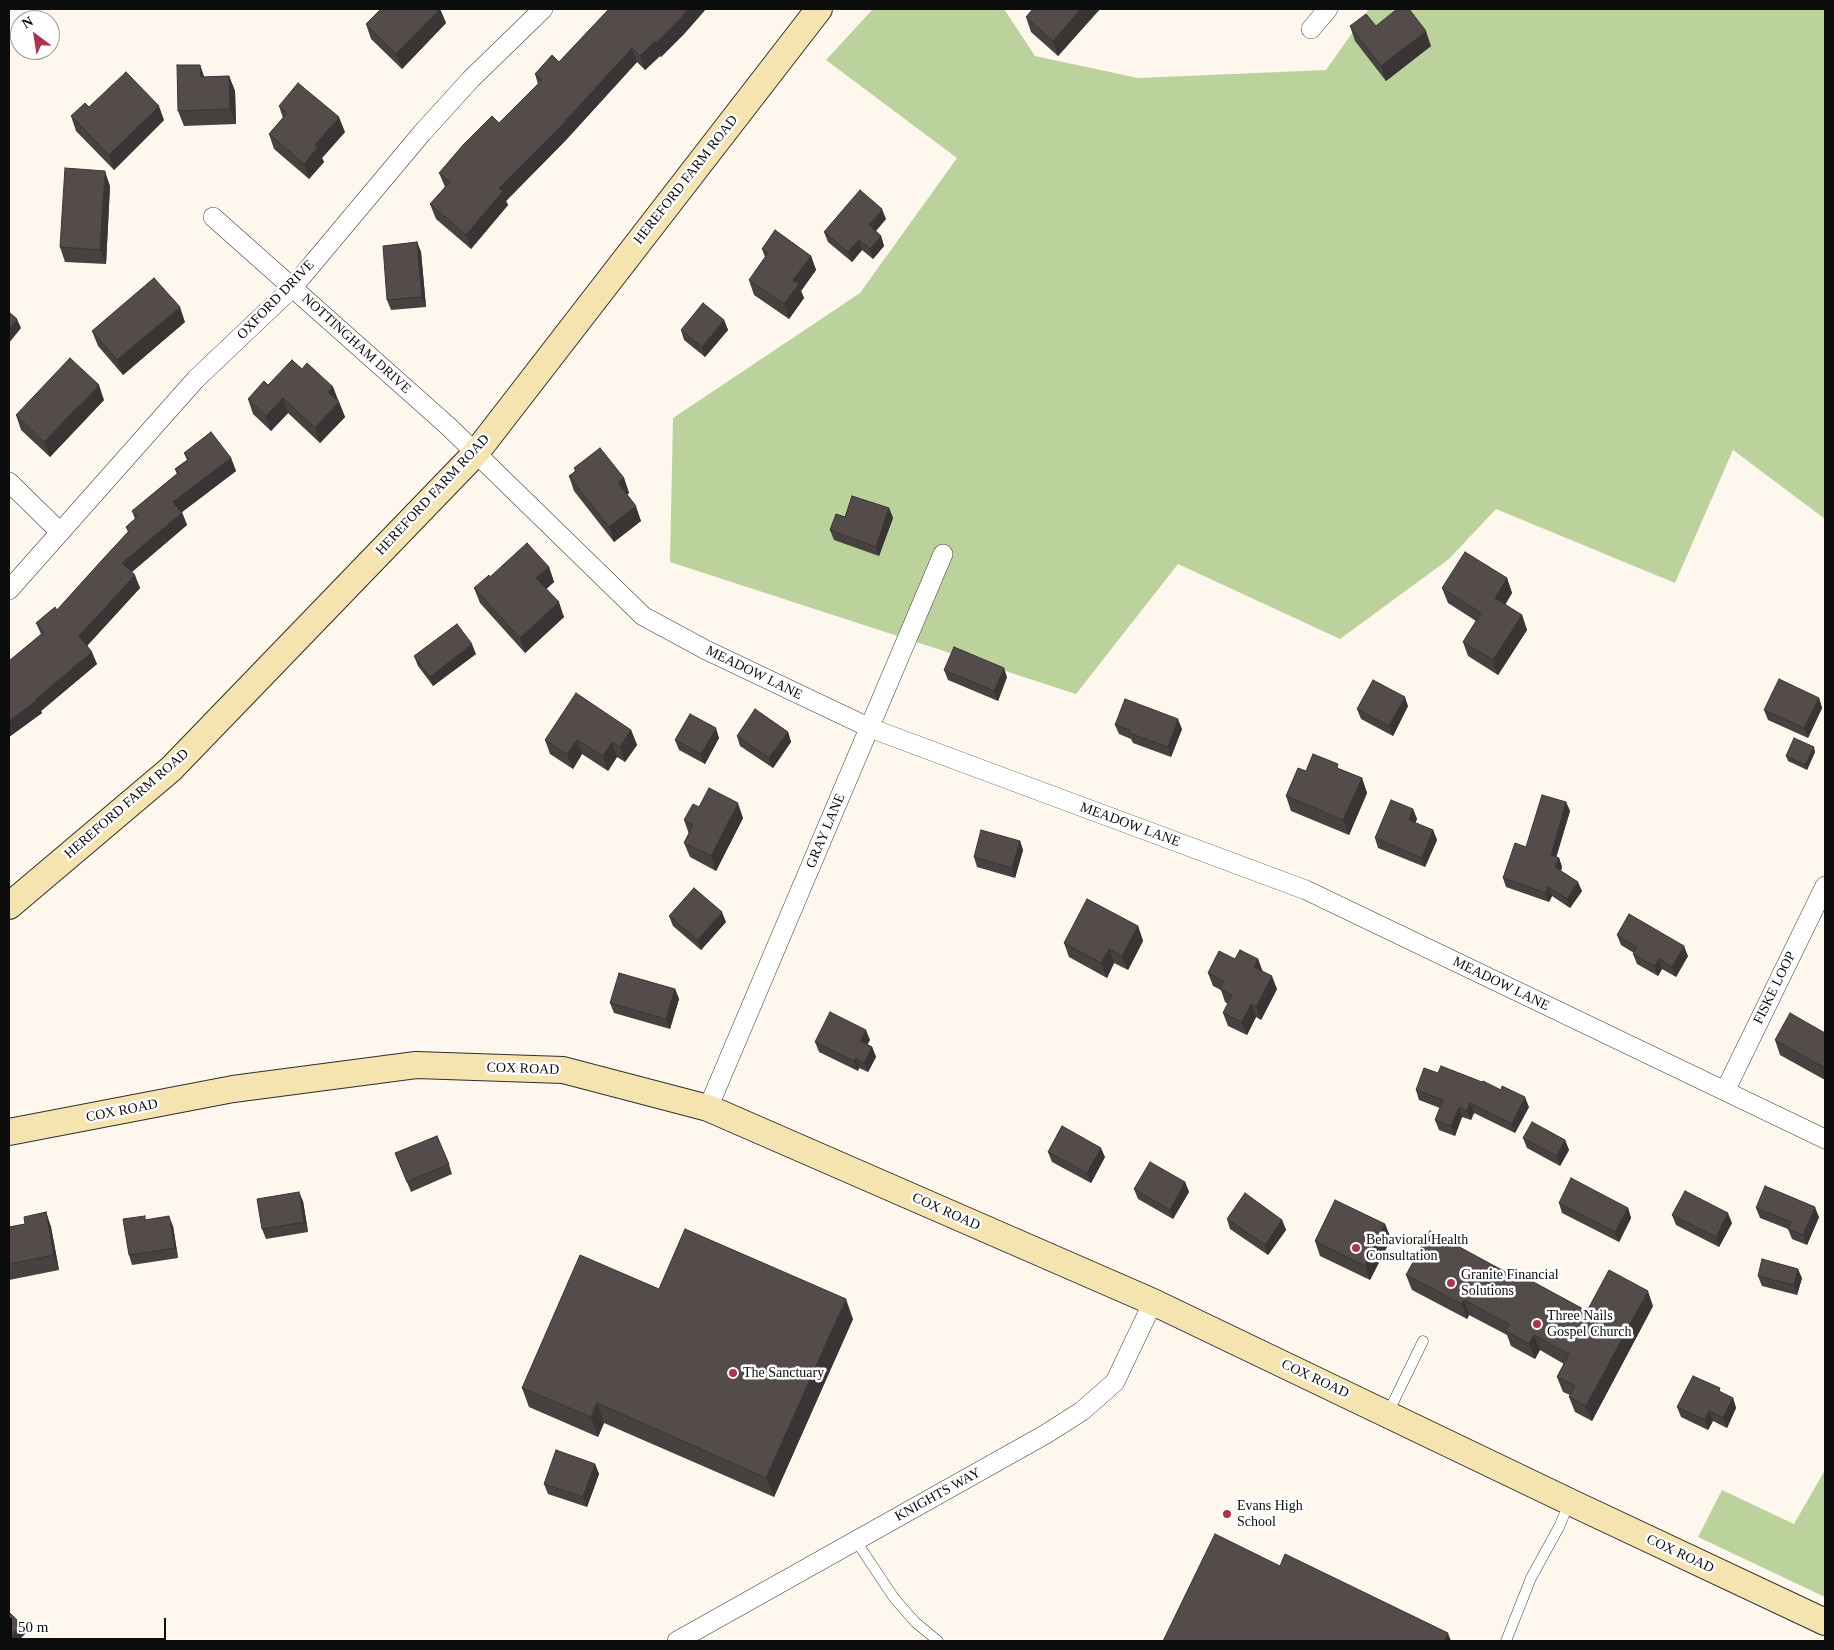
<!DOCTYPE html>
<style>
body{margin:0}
#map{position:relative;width:1834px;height:1650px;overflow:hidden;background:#fdf7ed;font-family:Georgia,serif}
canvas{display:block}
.frame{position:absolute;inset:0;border:10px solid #0c0c0c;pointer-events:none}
.north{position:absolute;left:10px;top:10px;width:50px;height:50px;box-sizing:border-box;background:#fff;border:1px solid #9e9e9e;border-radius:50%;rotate:329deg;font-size:14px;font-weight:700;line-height:20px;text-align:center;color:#0c0c0c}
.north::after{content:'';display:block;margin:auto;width:18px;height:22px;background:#ab354c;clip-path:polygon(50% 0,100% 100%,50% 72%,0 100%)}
.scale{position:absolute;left:10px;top:1618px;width:156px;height:22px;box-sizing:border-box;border:2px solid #0c0c0c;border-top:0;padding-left:6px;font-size:15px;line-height:18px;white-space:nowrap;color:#0c0c0c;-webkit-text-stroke:4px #fff;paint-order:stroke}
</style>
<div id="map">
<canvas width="1834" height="1650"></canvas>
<div class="frame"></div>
<div class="north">N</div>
<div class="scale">50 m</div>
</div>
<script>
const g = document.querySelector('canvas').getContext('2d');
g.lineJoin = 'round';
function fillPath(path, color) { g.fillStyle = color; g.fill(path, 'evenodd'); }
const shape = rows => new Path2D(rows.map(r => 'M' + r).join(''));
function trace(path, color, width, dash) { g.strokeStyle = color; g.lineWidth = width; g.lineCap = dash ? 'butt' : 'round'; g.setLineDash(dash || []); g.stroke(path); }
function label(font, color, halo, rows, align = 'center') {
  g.font = font + ' Georgia,serif'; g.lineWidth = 5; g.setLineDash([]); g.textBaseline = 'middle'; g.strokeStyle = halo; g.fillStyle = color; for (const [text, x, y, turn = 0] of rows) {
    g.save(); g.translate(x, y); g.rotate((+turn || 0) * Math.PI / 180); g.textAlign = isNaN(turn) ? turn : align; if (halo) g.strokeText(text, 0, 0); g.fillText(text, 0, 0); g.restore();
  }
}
fillPath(shape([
 [873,9,1004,9,1035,56,1138,78,1326,70,1369,9,1825,9,1825,519,1733,450,1675,583,1496,509,1449,559,1340,639,1178,564,1076,694,670,562,673,418,860,293,957,158,826,60],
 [1825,1470,1825,1597,1698,1537,1722,1490,1794,1524]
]), '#bcd29c');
const lane = shape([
 [1388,1413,1423,1341],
 [856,1541,894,1598,915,1622,938,1641],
 [1506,1641,1531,1578,1559,1527,1569,1503]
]);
const street = shape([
 [1311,29,1328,9],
 [213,217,448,426,643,616,706,650,870,728,1306,890,1825,1139],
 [9,482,60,532],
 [9,590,196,379,293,287,422,133,471,79,543,9],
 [1725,1091,1825,886],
 [708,1108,943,554],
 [677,1641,1046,1434,1082,1411,1115,1382,1153,1302]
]);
const secondary = shape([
 [9,906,171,769,475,454,819,9],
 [9,1132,233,1089,416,1065,563,1070,708,1108,1153,1302,1570,1502,1825,1622]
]);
trace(lane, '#3f3f3f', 11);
trace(street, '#3f3f3f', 20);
trace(secondary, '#2e2e2e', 28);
trace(lane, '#fff', 10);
trace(street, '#fff', 19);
trace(secondary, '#f5e3b0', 26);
fillPath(shape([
 [440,9,446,23,402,69,371,39,366,24],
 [609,9,706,9,684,34,661,57,660,56,645,70,637,62,566,140,506,201,508,205,471,249,436,219,430,204,445,187,439,173,499,123,538,84,535,74,559,62],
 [1033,9,1100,9,1058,56,1031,32,1026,17],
 [1350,26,1376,26,1431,46,1386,81,1355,41],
 [200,65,204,77,229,76,235,91,236,124,184,126,178,111],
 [279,106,345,132,322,158,324,162,309,179,274,149,269,134,283,118],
 [89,107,164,120,114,170,76,131,71,116],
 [110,186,106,264,65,262,60,247],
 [886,219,876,231,881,236,884,246,873,259,862,250,852,262,828,242,824,232],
 [417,242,421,252,426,307,391,310,387,300],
 [762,249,811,256,816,270,801,291,804,298,789,319,754,295,749,280,765,257],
 [724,320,728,330,705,357,684,340,681,330],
 [185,322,123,375,98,346,92,331],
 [302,369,333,387,345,417,320,443,288,413,271,431,253,414,248,399,268,385],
 [104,400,50,457,21,430,16,415],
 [184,453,231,458,236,471,182,512,187,525,132,572,140,588,87,646,97,664,41,711,42,713,9,737,9,661,41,634,36,623,57,610,128,532,126,527,135,519,132,511,177,474,175,469,187,460],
 [574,468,624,478,629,493,627,495,641,521,614,542,574,491,569,476,575,471],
 [889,508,893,518,879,556,834,540,830,530,845,517],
 [549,567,554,582,546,589,564,617,525,653,480,603,474,588,490,577],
 [1507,578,1512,593,1505,605,1522,615,1527,630,1498,675,1468,656,1463,642,1476,621,1448,603,1442,588],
 [476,654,433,686,418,666,414,656],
 [944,670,1007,677,998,701,948,680],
 [1819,698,1822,708,1808,738,1768,720,1764,710],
 [1408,706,1393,736,1361,719,1357,709],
 [1115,725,1182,729,1171,757,1133,743,1131,739,1119,734],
 [631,730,637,745,625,762,617,757,608,771,582,754,573,769,550,754,545,740],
 [788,732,791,742,773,768,740,746,737,736],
 [719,738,705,764,679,750,675,740],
 [1815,752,1807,770,1788,761,1786,756],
 [1340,769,1362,778,1367,793,1349,835,1291,811,1286,796,1306,771],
 [1566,802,1570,811,1556,857,1559,858,1562,867,1561,871,1582,891,1570,908,1552,896,1549,902,1506,887,1503,878,1526,847],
 [1413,809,1417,819,1415,823,1433,830,1437,840,1425,867,1378,848,1375,838],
 [743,818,716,871,690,857,684,843,689,834,684,820],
 [1020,841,1023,850,1015,878,977,867,974,857],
 [669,916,726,922,701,950,673,926],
 [1138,926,1143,941,1128,970,1114,963,1107,978,1069,957,1064,943],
 [1617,935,1688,956,1676,977,1662,969,1658,976,1637,964,1633,954,1634,953,1621,945],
 [1235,959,1258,959,1262,971,1277,989,1261,1020,1256,1017,1247,1035,1228,1026,1223,1013,1228,1004,1225,1002,1221,990,1213,986,1208,973],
 [675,989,679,999,670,1029,614,1013,610,1003],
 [1825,1033,1825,1080,1780,1055,1775,1040],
 [870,1040,867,1044,872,1047,876,1057,868,1072,859,1068,858,1071,819,1052,815,1042],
 [1416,1090,1529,1107,1515,1133,1474,1113,1471,1120,1462,1117,1455,1136,1439,1130,1435,1120,1440,1108,1419,1100],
 [1523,1138,1565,1140,1569,1150,1560,1166,1527,1148],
 [1048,1152,1105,1157,1091,1183,1052,1162],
 [395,1153,449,1164,452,1174,411,1192],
 [1185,1182,1189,1192,1173,1219,1138,1199,1134,1189],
 [303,1201,308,1232,266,1239,262,1229],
 [1559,1203,1628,1208,1631,1218,1619,1242,1562,1213],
 [1756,1208,1819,1217,1807,1245,1792,1239,1788,1229,1760,1218],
 [46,1212,51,1227,59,1270,9,1280,9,1227,25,1224],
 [1672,1215,1732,1223,1719,1247,1676,1225],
 [1227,1219,1282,1220,1286,1230,1268,1255,1230,1229],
 [146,1220,173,1226,178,1258,132,1265,129,1255],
 [1385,1224,1391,1239,1370,1280,1320,1256,1315,1241],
 [1406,1275,1513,1276,1587,1311,1653,1306,1592,1421,1575,1412,1569,1397,1570,1395,1563,1392,1557,1377,1564,1364,1540,1350,1535,1359,1511,1346,1507,1335,1469,1315,1467,1319,1412,1290],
 [1758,1276,1802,1278,1797,1295,1762,1286],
 [659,1289,853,1319,774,1497,604,1423,598,1437,529,1407,522,1388],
 [1722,1393,1733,1398,1736,1408,1727,1428,1713,1421,1708,1430,1681,1417,1677,1407],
 [595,1464,599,1474,587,1507,548,1494,544,1484]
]), '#474140');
fillPath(shape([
 [440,9,446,23,402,69,396,54],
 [688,9,706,9,684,34,661,57,656,43],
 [1081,9,1100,9,1058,56,1053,41],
 [1426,31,1431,46,1386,81,1381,66],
 [655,41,660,56,645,70,640,56],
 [632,48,637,62,566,140,506,201,508,205,471,249,466,235,499,188],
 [200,65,205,79,201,77],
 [229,76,235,91,236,124,230,109],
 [159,106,164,120,114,170,109,155],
 [339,117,345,132,322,158,324,162,309,179,304,164,315,145],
 [105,171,110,186,106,264,100,250],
 [882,209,886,219,872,235,869,225],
 [881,236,884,246,873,259,870,249],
 [859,240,862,250,852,262,848,252],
 [417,242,421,252,426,307,422,297],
 [811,256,816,270,801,291,804,298,789,319,784,304,793,280],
 [180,307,185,322,123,375,117,360],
 [17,319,21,328,9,343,9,329],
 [724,320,728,330,705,357,702,347],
 [99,385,104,400,50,457,44,442],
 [333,387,338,401,328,392],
 [283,398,288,413,271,431,266,416],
 [339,402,345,417,320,443,315,428],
 [231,458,236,471,178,515,173,502],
 [624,478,629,493,623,498,618,483],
 [636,506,641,521,614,542,609,527],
 [889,508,893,518,879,556,876,547],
 [182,513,187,525,127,576,122,563],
 [549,567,554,582,542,593,536,578],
 [135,575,140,588,84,649,79,636],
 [1507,578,1512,593,1500,613,1495,598],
 [559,602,564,617,525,653,520,638],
 [1522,615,1527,630,1498,675,1493,660],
 [472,644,476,654,433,686,430,677],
 [92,652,97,664,41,711,42,713,9,737,9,721],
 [1004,668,1007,677,998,701,994,691],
 [1405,697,1408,706,1393,736,1389,726],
 [1819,698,1822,708,1808,738,1804,728],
 [1178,719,1182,729,1171,757,1168,747],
 [716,728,719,738,705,764,701,754],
 [631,730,637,745,625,762,620,747],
 [788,732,791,742,773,768,769,758],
 [577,740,582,754,573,769,567,754],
 [612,742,617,757,608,771,603,756],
 [1814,747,1815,752,1807,770,1805,765],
 [1362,778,1367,793,1349,835,1343,820],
 [1566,802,1570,811,1554,865,1551,855],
 [738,803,743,818,716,871,711,856],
 [1413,809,1417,819,1412,830,1409,820],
 [1433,830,1437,840,1425,867,1422,858],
 [1020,841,1023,850,1015,878,1012,868],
 [1559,858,1562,867,1559,876,1555,867],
 [1578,882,1582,891,1570,908,1567,899],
 [1548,887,1552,896,1549,902,1546,893],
 [722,912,726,922,701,950,698,940],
 [1138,926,1143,941,1128,970,1122,956],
 [1684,946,1688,956,1676,977,1672,967],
 [1109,949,1114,963,1107,978,1101,963],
 [1258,959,1263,972,1254,967],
 [1659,959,1662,969,1658,976,1654,966],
 [1272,976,1277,989,1261,1020,1256,1007],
 [675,989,679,999,670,1029,666,1019],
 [1251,1004,1256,1017,1247,1035,1242,1022],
 [866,1030,870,1040,864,1051,860,1041],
 [872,1047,876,1057,868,1072,864,1063],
 [856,1058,859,1068,858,1071,854,1061],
 [1525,1097,1529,1107,1515,1133,1512,1124],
 [1470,1103,1474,1113,1471,1120,1467,1111],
 [1459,1107,1462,1117,1455,1136,1451,1126],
 [1565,1140,1569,1150,1560,1166,1557,1156],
 [1101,1148,1105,1157,1091,1183,1087,1173],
 [1185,1182,1189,1192,1173,1219,1170,1210],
 [299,1192,303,1201,308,1232,304,1222],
 [1815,1207,1819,1217,1807,1245,1803,1235],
 [1628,1208,1631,1218,1619,1242,1615,1232],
 [46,1212,51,1227,59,1270,54,1255],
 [1728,1213,1732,1223,1719,1247,1716,1237],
 [169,1216,173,1226,178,1258,175,1248],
 [1282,1220,1286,1230,1268,1255,1265,1245],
 [1385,1224,1391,1239,1370,1280,1365,1266],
 [1798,1269,1802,1278,1797,1295,1794,1285],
 [1648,1291,1653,1306,1592,1421,1586,1406],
 [846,1299,853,1319,774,1497,766,1478],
 [1464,1300,1469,1315,1467,1319,1462,1304],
 [1534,1335,1540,1350,1535,1359,1529,1344],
 [1733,1398,1736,1408,1727,1428,1723,1418],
 [597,1403,604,1423,598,1437,591,1417],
 [1709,1411,1713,1421,1708,1430,1705,1420],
 [595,1464,599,1474,587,1507,583,1497],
 [21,1624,25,1634,18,1641,9,1641,9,1638],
 [1448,1633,1451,1641,1444,1641]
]), '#3a3534');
const building = shape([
 [381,9,440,9,396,54,366,24,381,9],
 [609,9,688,9,679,20,656,43,655,41,640,56,632,48,561,126,499,188,503,191,466,235,430,204,450,182,439,173,463,145,492,116,499,123,542,80,535,74,552,55,559,62,609,9],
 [1033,9,1081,9,1053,41,1026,17,1033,9],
 [1397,9,1409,9,1426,31,1381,66,1350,26,1366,14,1376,26,1397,9],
 [177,65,200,65,201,77,229,76,230,109,178,111,177,65],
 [126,72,159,106,109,155,71,116,85,103,89,107,126,72],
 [298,83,339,117,315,145,318,147,304,164,269,134,287,113,279,106,298,83],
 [65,168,105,171,100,250,60,247,65,168],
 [860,190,882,209,869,225,881,236,870,249,859,240,848,252,824,232,860,190],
 [775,230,811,256,793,280,799,284,784,304,749,280,768,253,762,249,775,230],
 [417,242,422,297,387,300,383,246,417,242],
 [154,278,180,307,117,360,92,331,154,278],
 [703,303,724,320,702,347,681,330,703,303],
 [9,312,17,319,9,329,9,312],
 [70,358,99,385,44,442,16,415,70,358],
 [292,360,302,369,307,363,333,387,328,392,339,402,315,428,283,398,266,416,248,399,264,381,268,385,292,360],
 [211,432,231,458,173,502,182,513,122,563,135,575,79,636,92,652,36,699,37,700,9,721,9,661,44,632,36,623,55,607,57,610,103,559,129,531,126,527,137,517,132,511,178,473,175,469,189,459,184,453,211,432],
 [600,448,624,478,618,483,636,506,609,527,569,476,576,471,574,468,600,448],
 [852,496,889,508,876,547,830,530,836,514,845,517,852,496],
 [527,543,549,567,536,578,559,602,520,638,474,588,489,575,490,577,527,543],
 [1465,552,1507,578,1495,598,1522,615,1493,660,1463,642,1481,613,1442,588,1465,552],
 [457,624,472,644,430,677,414,656,457,624],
 [954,647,1004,668,994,691,944,670,954,647],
 [1779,679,1819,698,1804,728,1764,710,1779,679],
 [1373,680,1405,697,1389,726,1357,709,1373,680],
 [576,693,631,730,620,747,612,742,603,756,577,740,567,754,545,740,576,693],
 [1125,699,1178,719,1168,747,1129,733,1130,730,1115,725,1125,699],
 [755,709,788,732,769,758,737,736,755,709],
 [690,714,716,728,701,754,675,740,690,714],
 [1794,738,1814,747,1805,765,1786,756,1794,738],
 [1313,754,1338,764,1337,768,1362,778,1343,820,1286,796,1298,768,1306,771,1313,754],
 [709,788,738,803,711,856,684,843,693,825,684,820,693,804,699,807,709,788],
 [1542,795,1566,802,1551,855,1559,858,1555,867,1578,882,1567,899,1548,887,1546,893,1503,878,1515,843,1526,847,1542,795],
 [1391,800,1413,809,1409,820,1433,830,1422,858,1375,838,1391,800],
 [981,830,1020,841,1012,868,974,857,981,830],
 [694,888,722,912,698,940,669,916,694,888],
 [1087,899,1138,926,1122,956,1109,949,1101,963,1064,943,1087,899],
 [1629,914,1684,946,1672,967,1659,959,1654,966,1633,954,1637,947,1617,935,1629,914],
 [1240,950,1258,959,1254,967,1272,976,1256,1007,1251,1004,1242,1022,1223,1013,1232,995,1220,989,1224,981,1208,973,1219,951,1235,959,1240,950],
 [619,973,675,989,666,1019,610,1003,619,973],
 [830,1012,866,1030,860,1041,872,1047,864,1063,856,1058,854,1061,815,1042,830,1012],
 [1790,1013,1825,1033,1825,1068,1775,1040,1790,1013],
 [1441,1066,1482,1082,1483,1081,1501,1090,1502,1086,1525,1097,1512,1124,1470,1103,1467,1111,1459,1107,1451,1126,1435,1120,1443,1100,1416,1090,1424,1068,1438,1073,1441,1066],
 [1532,1122,1565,1140,1557,1156,1523,1138,1532,1122],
 [1062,1126,1101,1148,1087,1173,1048,1152,1062,1126],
 [437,1136,449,1164,407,1182,395,1153,437,1136],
 [1150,1162,1185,1182,1170,1210,1134,1189,1150,1162],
 [1571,1178,1628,1208,1615,1232,1559,1203,1571,1178],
 [1765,1186,1815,1207,1803,1235,1788,1229,1791,1222,1756,1208,1765,1186],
 [1685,1191,1728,1213,1716,1237,1672,1215,1685,1191],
 [299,1192,304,1222,262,1229,257,1199,299,1192],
 [1245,1193,1282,1220,1265,1245,1227,1219,1245,1193],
 [1335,1200,1385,1224,1365,1266,1315,1241,1335,1200],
 [46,1212,54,1255,9,1264,9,1227,25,1224,24,1217,46,1212],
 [145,1216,145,1220,169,1216,175,1248,129,1255,123,1219,145,1216],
 [685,1229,846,1299,766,1478,597,1403,591,1417,522,1388,580,1255,659,1289,685,1229],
 [1430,1231,1513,1276,1515,1272,1587,1311,1609,1270,1648,1291,1586,1406,1569,1397,1575,1386,1557,1377,1569,1354,1534,1335,1529,1344,1505,1331,1509,1324,1464,1300,1462,1304,1406,1275,1430,1231],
 [1762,1259,1798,1269,1794,1285,1758,1276,1762,1259],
 [1693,1376,1720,1388,1719,1391,1733,1398,1723,1418,1709,1411,1705,1420,1677,1407,1693,1376],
 [556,1450,595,1464,583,1497,544,1484,556,1450],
 [1215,1534,1280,1566,1285,1554,1448,1633,1444,1641,1163,1641,1215,1534],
 [9,1612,21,1624,9,1638,9,1612]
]);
fillPath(building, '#534c4a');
trace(building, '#3a3534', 1);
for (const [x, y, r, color] of [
 [1356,1248,5,"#ab354c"],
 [1451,1283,5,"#ab354c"],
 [1537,1324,5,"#ab354c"],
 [733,1373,5,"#ab354c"],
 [1227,1514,5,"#ab354c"]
]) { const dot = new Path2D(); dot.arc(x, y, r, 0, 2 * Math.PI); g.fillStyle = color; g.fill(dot); trace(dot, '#fff', 2); }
label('14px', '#0c0c0c', '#fff', [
 ["HEREFORD FARM ROAD",686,180,-52],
 ["OXFORD DRIVE",276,300,-46],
 ["NOTTINGHAM DRIVE",356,344,42],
 ["HEREFORD FARM ROAD",433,495,-47],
 ["MEADOW LANE",754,673,26],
 ["HEREFORD FARM ROAD",127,804,-41],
 ["MEADOW LANE",1130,825,20],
 ["GRAY LANE",826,831,-67],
 ["MEADOW LANE",1501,984,26],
 ["FISKE LOOP",1775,988,-64],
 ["COX ROAD",523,1069,2],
 ["COX ROAD",122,1111,-11],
 ["COX ROAD",946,1212,24],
 ["COX ROAD",1315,1379,25],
 ["KNIGHTS WAY",938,1495,-29],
 ["COX ROAD",1680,1554,25]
]);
label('14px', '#0c0c0c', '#fff', [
 ["Behavioral Health",1366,1240],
 ["Consultation",1366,1256],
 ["Granite Financial",1461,1275],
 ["Solutions",1461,1291],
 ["Three Nails",1547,1316],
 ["Gospel Church",1547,1332],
 ["The Sanctuary",743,1373],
 ["Evans High",1237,1506],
 ["School",1237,1522]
], 'left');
</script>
